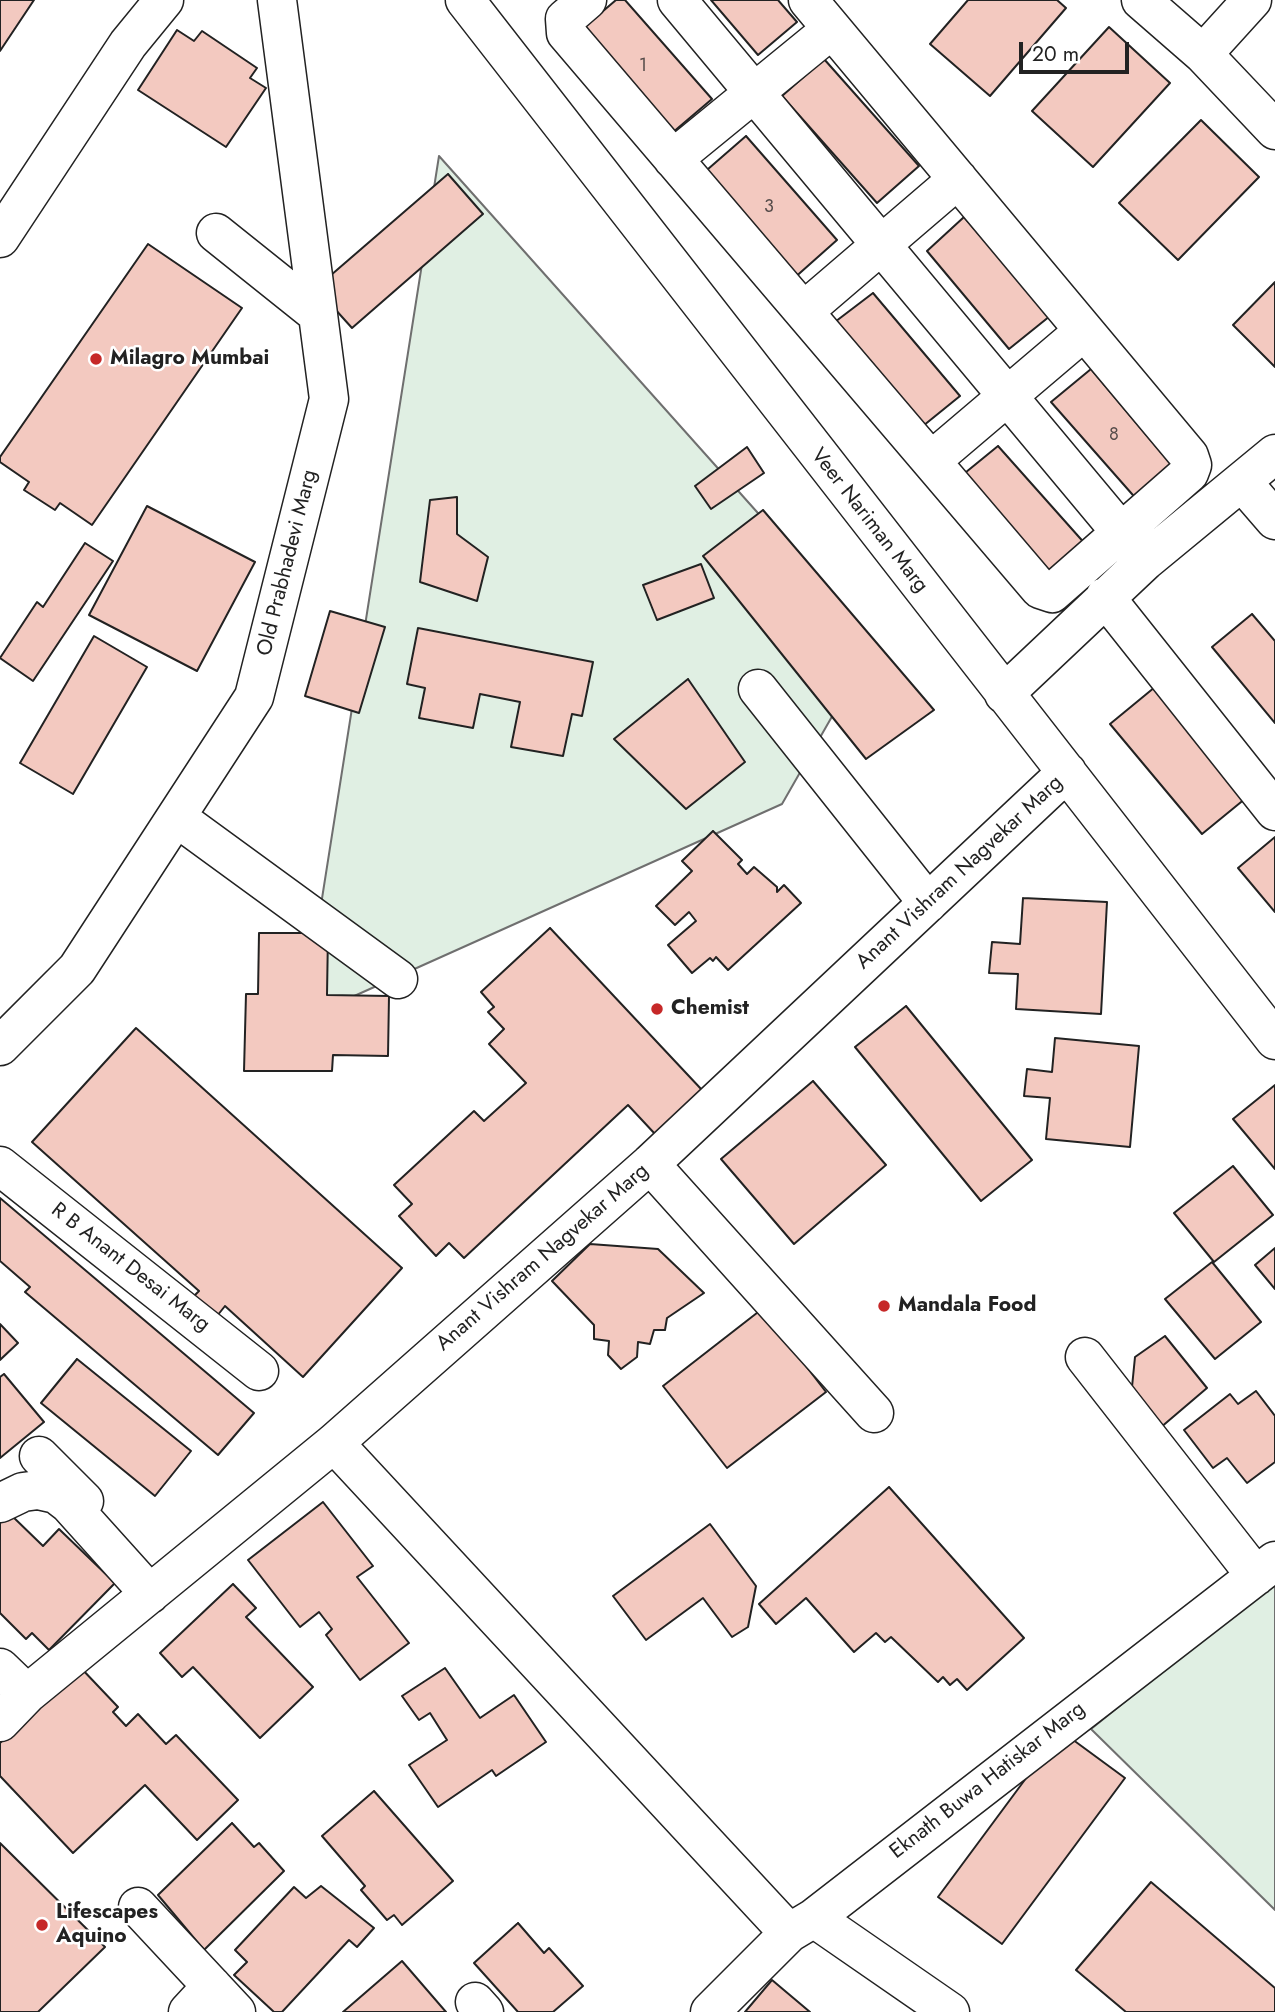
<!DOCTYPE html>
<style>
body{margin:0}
#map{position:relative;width:1275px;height:2012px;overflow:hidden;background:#fff;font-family:Jost,sans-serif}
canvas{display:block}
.scale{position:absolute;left:1019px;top:42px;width:110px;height:32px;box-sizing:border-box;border:4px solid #222;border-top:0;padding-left:9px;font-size:21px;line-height:24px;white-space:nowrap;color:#222;-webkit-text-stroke:5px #fff;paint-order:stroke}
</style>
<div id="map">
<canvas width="1275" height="2012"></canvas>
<div class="scale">20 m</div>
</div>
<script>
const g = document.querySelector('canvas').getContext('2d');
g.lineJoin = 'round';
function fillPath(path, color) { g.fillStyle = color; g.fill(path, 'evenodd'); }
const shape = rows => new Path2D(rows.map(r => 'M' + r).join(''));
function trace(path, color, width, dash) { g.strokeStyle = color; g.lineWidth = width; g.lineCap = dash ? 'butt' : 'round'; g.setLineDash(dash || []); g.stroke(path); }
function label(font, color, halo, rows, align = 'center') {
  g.font = font + ' Jost,sans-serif'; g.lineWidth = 5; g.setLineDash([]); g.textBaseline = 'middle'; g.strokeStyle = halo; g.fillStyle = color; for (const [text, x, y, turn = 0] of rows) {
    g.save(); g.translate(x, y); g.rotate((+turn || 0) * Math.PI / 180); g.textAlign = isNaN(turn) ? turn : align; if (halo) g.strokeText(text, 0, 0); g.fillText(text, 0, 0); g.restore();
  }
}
const green = shape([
 [439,156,874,643,782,804,303,1019,439,156],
 [1275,1581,1275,1910,1091,1729,1275,1581]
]);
fillPath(green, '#e0efe3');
trace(green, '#6f6f6f', 2);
const building = shape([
 [0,0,34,0,0,51,0,0],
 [616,0,625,0,712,99,665,139,575,35,616,0],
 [711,0,778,0,797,22,758,55,711,0],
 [968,0,1057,0,1066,8,990,96,930,44,968,0],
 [1109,27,1170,83,1093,167,1032,111,1109,27],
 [177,30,194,41,202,31,257,68,250,78,266,88,226,147,138,90,177,30],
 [824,59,919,166,877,203,782,96,824,59],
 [1201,120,1259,177,1178,260,1119,203,1201,120],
 [746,136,837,240,792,280,700,176,746,136],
 [448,174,483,214,352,328,316,288,448,174],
 [964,217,1050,316,1009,349,927,251,964,217],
 [148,244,242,308,92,525,60,503,55,510,24,490,29,482,0,462,0,457,148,244],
 [1275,282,1275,367,1233,325,1275,282],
 [873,293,960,396,918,430,827,328,873,293],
 [1091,369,1176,470,1139,502,1051,402,1091,369],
 [998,446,1087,546,1050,583,960,477,998,446],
 [747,447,764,473,711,509,695,486,747,447],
 [457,497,457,534,488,557,477,601,420,582,430,500,457,497],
 [147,506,255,562,197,671,89,615,147,506],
 [763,510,934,710,866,759,703,556,763,510],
 [85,543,113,561,33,681,0,658,37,602,43,607,85,543],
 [701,564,714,598,657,620,643,585,701,564],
 [330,611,385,627,359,713,305,696,330,611],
 [1252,614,1275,641,1275,723,1212,647,1252,614],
 [418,628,593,662,582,716,572,714,563,756,511,747,520,702,480,694,473,728,419,718,425,688,407,684,418,628],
 [94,636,147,667,73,794,20,763,94,636],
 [688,679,745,762,686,809,614,739,688,679],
 [1155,687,1246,798,1202,834,1110,724,1155,687],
 [713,831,742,860,738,864,747,874,754,867,777,887,777,892,784,885,801,903,728,970,716,957,713,961,710,958,692,973,668,945,696,921,689,912,675,925,656,906,692,871,682,861,713,831],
 [1275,837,1275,912,1238,868,1275,837],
 [1023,898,1107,902,1101,1014,1016,1009,1018,974,989,973,992,942,1020,944,1023,898],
 [550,928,702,1090,655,1134,628,1105,464,1258,449,1243,436,1256,399,1216,412,1204,394,1185,474,1111,484,1121,526,1083,489,1044,504,1029,488,1012,494,1007,481,992,550,928],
 [259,933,328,933,327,995,389,996,388,1056,333,1055,332,1071,244,1071,246,994,258,994,259,933],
 [906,1006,1032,1160,981,1201,855,1047,906,1006],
 [136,1028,402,1268,303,1377,225,1306,217,1316,194,1296,199,1291,32,1142,136,1028],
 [1055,1038,1139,1046,1130,1147,1046,1139,1050,1098,1024,1096,1027,1069,1052,1072,1055,1038],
 [813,1081,886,1165,794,1244,721,1159,813,1081],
 [1275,1085,1275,1169,1233,1119,1275,1085],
 [1233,1166,1273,1215,1214,1262,1174,1213,1233,1166],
 [0,1198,254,1413,218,1455,25,1292,30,1287,0,1261,0,1198],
 [590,1244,658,1249,704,1293,667,1318,665,1330,654,1330,650,1344,638,1342,637,1357,621,1369,608,1355,609,1341,594,1339,594,1325,552,1281,590,1244],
 [1275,1248,1275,1289,1255,1265,1275,1248],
 [1212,1262,1261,1322,1215,1359,1165,1299,1212,1262],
 [762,1309,826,1392,727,1468,663,1386,762,1309],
 [0,1324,18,1343,0,1360,0,1324],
 [1165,1336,1207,1388,1153,1434,1130,1407,1135,1357,1165,1336],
 [77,1359,191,1451,155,1496,41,1403,77,1359],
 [4,1374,44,1422,0,1458,0,1377,4,1374],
 [1256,1391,1275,1416,1275,1462,1247,1483,1227,1458,1213,1468,1184,1430,1230,1394,1238,1404,1256,1391],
 [889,1487,1024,1638,967,1690,957,1679,950,1685,943,1677,938,1682,891,1637,885,1642,876,1633,854,1652,806,1598,776,1624,759,1604,889,1487],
 [323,1502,373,1566,357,1577,409,1643,360,1680,326,1635,332,1629,319,1612,300,1627,248,1560,323,1502],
 [9,1513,43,1546,59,1529,115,1583,49,1650,32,1633,26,1639,0,1613,0,1522,9,1513],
 [710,1524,756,1586,748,1627,732,1637,703,1598,646,1640,613,1596,710,1524],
 [233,1584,256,1608,246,1617,313,1687,260,1738,193,1667,182,1677,160,1653,233,1584],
 [80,1667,118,1707,113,1712,126,1726,138,1714,166,1744,176,1735,238,1800,197,1840,145,1785,73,1853,0,1776,0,1743,80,1667],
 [445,1668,480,1718,514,1695,546,1742,496,1776,492,1770,438,1807,409,1765,447,1740,430,1713,419,1720,402,1696,445,1668],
 [1061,1731,1125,1778,1002,1944,938,1897,1061,1731],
 [374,1791,453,1881,402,1925,394,1915,387,1920,361,1890,365,1886,322,1836,374,1791],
 [232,1823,254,1847,259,1843,284,1871,204,1950,158,1895,232,1823],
 [0,1843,105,1947,38,2012,0,2012,0,1843],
 [1151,1882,1275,1988,1275,2012,1126,2012,1076,1970,1151,1882],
 [321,1886,374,1928,357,1947,349,1940,282,2012,274,2012,234,1975,247,1962,235,1950,294,1887,306,1898,321,1886],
 [518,1923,544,1953,549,1948,583,1986,553,2012,518,2012,474,1963,518,1923],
 [402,1961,446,2012,343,2012,402,1961],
 [772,1980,810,2012,745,2012,772,1980]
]);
fillPath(building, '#f3c9c0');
trace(building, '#222', 2);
const minor = shape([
 [465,0,1275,1040],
 [587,0,565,19,566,33,1040,589,1052,593,1189,473,1192,465,1189,456,808,0],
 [677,0,1145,561],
 [1141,0,1203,54,1275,130],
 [1203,54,1252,0],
 [673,159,832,29],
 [216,233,316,313],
 [804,311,958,179],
 [931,461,1084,331],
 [1243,483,1275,520],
 [1105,597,1275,811],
 [758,689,928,903],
 [1004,694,1145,561,1275,454],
 [176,817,398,979],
 [0,1046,77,969,254,697,329,399,277,0],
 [650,1164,874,1413],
 [0,1166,259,1371],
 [1085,1357,1256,1576],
 [334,1443,789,1933],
 [39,1456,84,1501],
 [0,1503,23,1492,38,1490,56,1494,69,1504,150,1594],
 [0,1668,27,1694],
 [0,1722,27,1694,334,1443,650,1164,1067,772],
 [138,1907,236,2012],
 [814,1918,950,2012],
 [475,2002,484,2012],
 [188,2012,212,1986],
 [710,2012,789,1933,814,1918,1275,1561]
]);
const major = shape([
 [0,238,128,44,164,0]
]);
trace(minor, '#222', 41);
trace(major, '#222', 41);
trace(minor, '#fff', 38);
trace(major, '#fff', 38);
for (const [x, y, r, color] of [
 [96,359,7,"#c62828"],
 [657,1009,7,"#c62828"],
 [884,1306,7,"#c62828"],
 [42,1925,7,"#c62828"]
]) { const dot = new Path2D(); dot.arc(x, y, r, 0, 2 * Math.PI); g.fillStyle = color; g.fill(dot); trace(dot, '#fff', 2.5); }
label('18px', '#564c4a', null, [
 ["1",643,67],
 ["3",769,208],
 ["8",1114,436]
]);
label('bold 21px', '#222', '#fff', [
 ["Milagro Mumbai",110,359],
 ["Chemist",671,1009],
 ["Mandala Food",898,1306],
 ["Lifescapes",56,1913],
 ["Aquino",56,1937]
], 'left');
label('21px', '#222', '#fff', [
 ["Veer Nariman Marg",869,521,52],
 ["Old Prabhadevi Marg",288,563,-76],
 ["Anant Vishram Nagvekar Marg",960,873,-43],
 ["Anant Vishram Nagvekar Marg",543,1258,-41],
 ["R B Anant Desai Marg",130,1268,38],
 ["Eknath Buwa Hatiskar Marg",988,1781,-38]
]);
</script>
